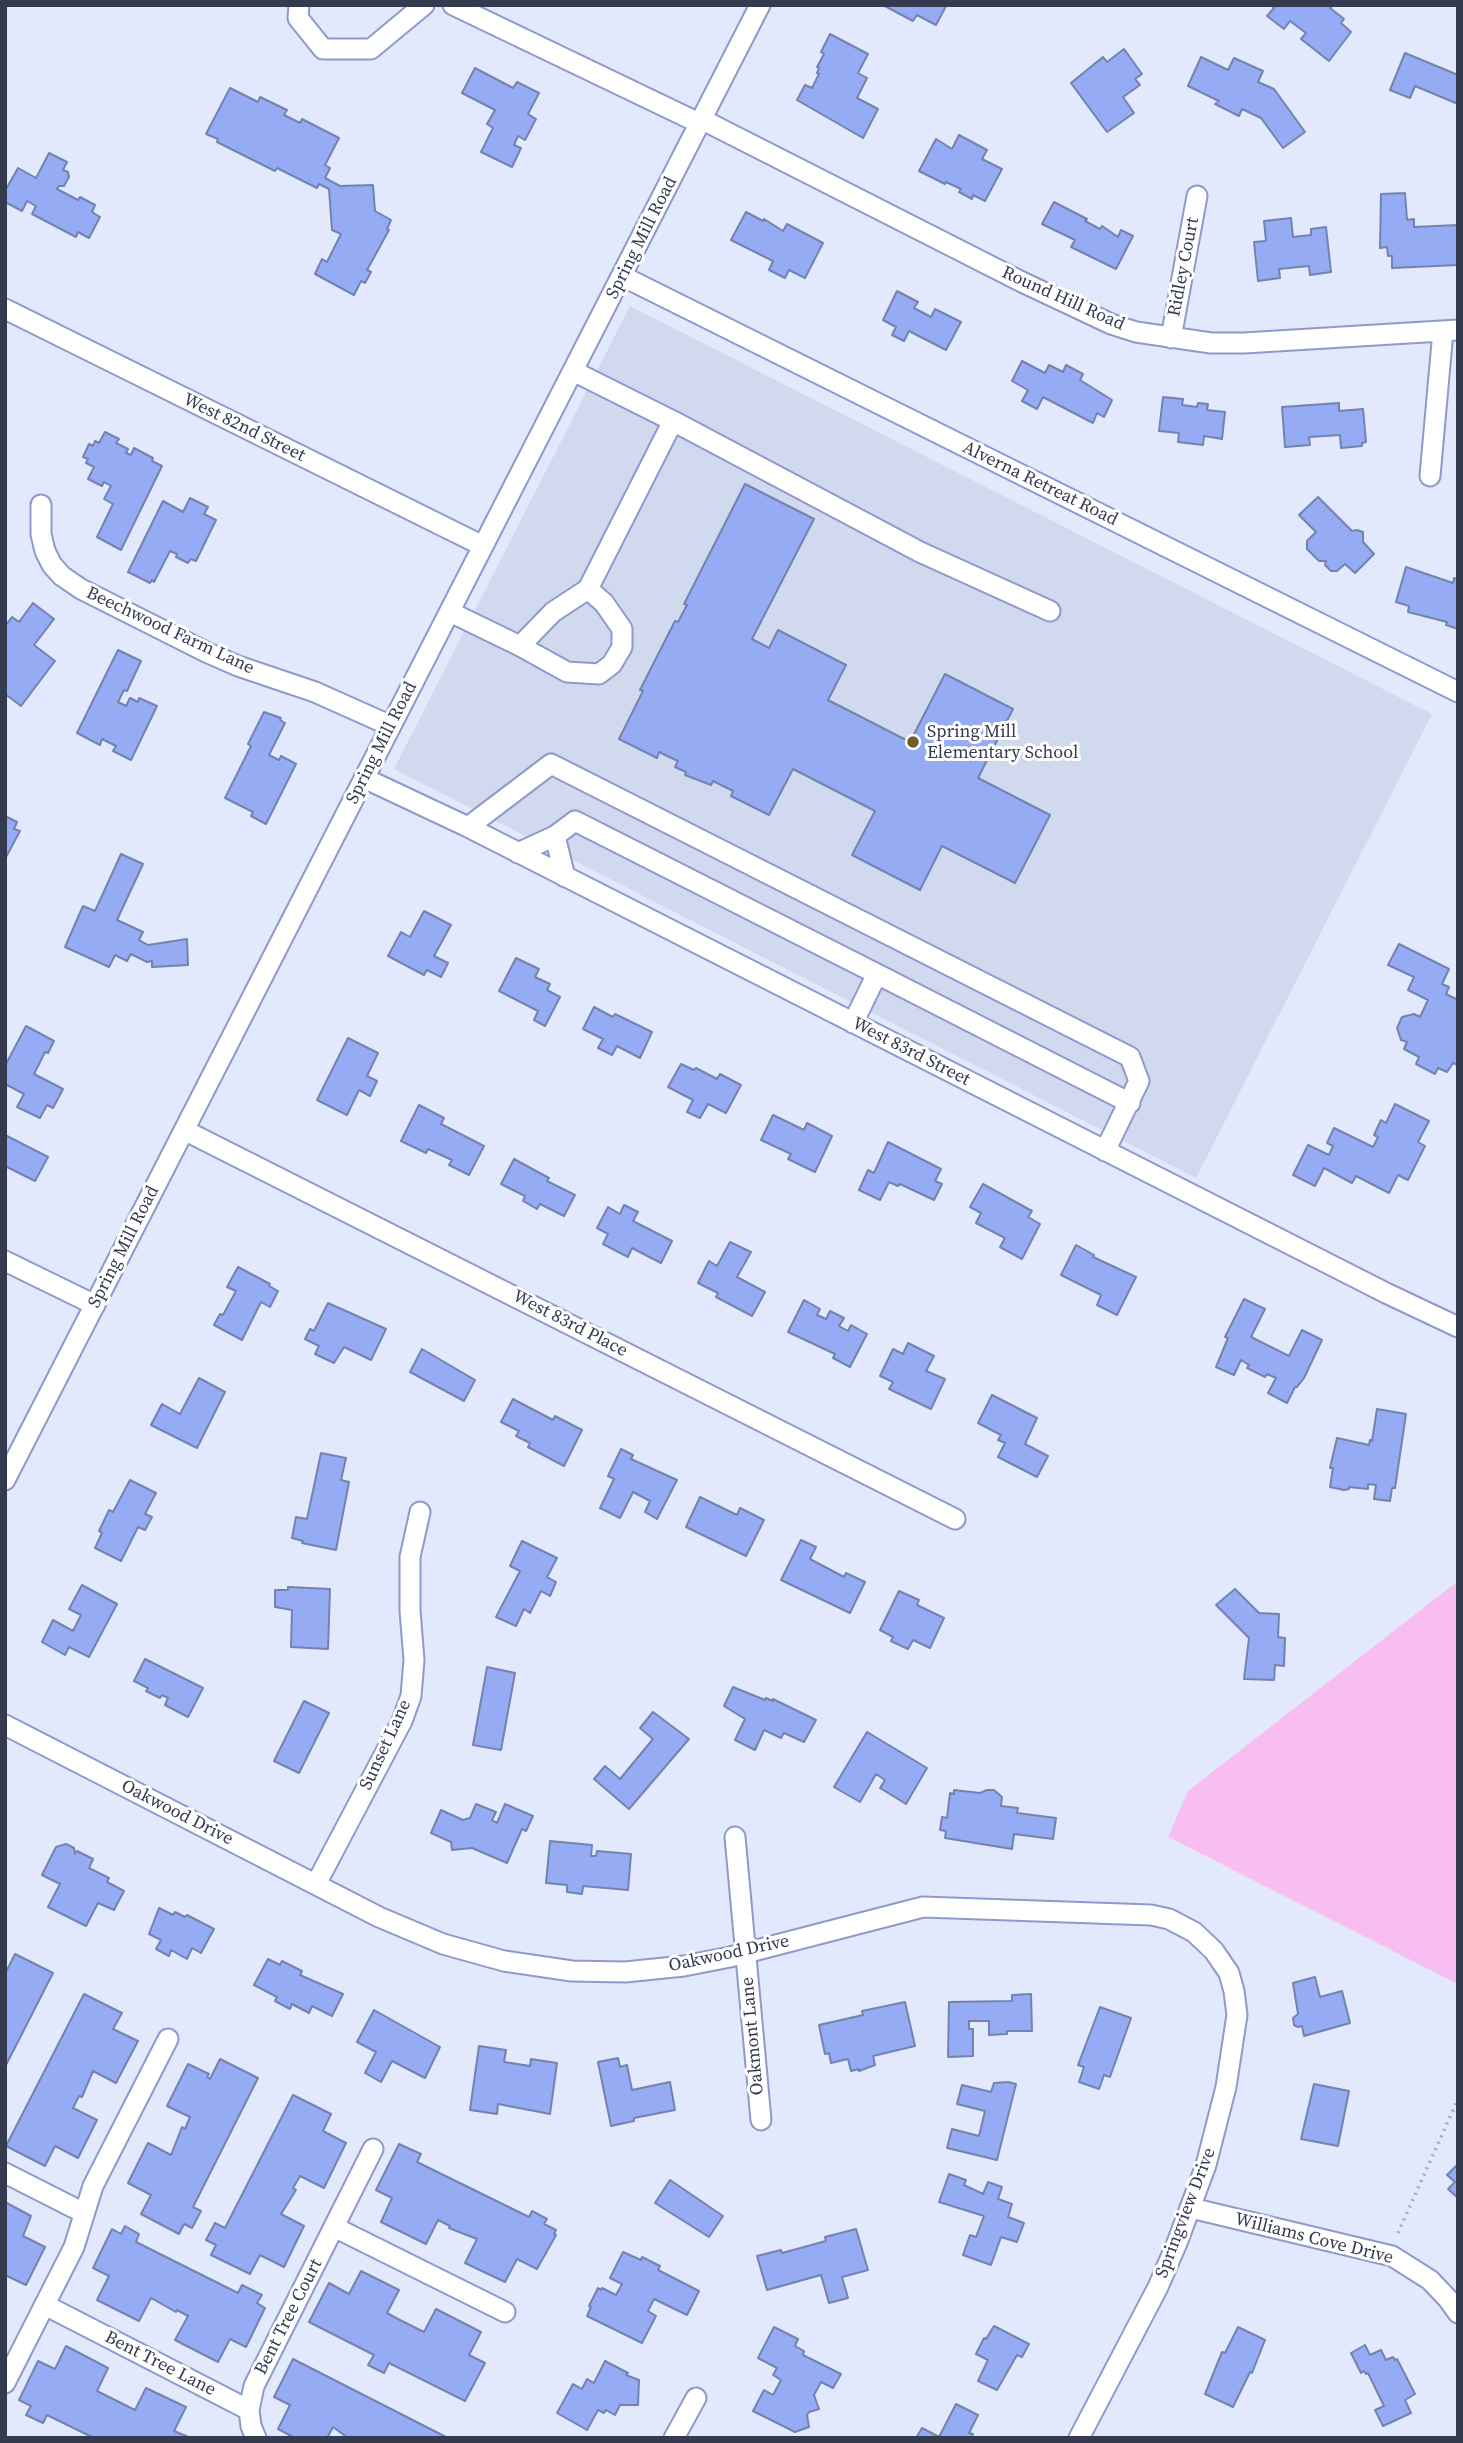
<!DOCTYPE html>
<style>
body{margin:0}
#map{position:relative;width:1463px;height:2443px;overflow:hidden;background:#e2e9fd;font-family:"Source Serif 4",serif}
canvas{display:block}
.frame{position:absolute;inset:0;border:7px solid #343b4f;pointer-events:none}
</style>
<div id="map">
<canvas width="1463" height="2443"></canvas>
<div class="frame"></div>
</div>
<script>
const g = document.querySelector('canvas').getContext('2d');
g.lineJoin = 'round';
function fillPath(path, color) { g.fillStyle = color; g.fill(path, 'evenodd'); }
const shape = rows => new Path2D(rows.map(r => 'M' + r).join(''));
function trace(path, color, width, dash) { g.strokeStyle = color; g.lineWidth = width; g.lineCap = dash ? 'butt' : 'round'; g.setLineDash(dash || []); g.stroke(path); }
function label(font, color, halo, rows, align = 'center') {
  g.font = font + ' "Source Serif 4",serif'; g.lineWidth = 6; g.setLineDash([]); g.textBaseline = 'middle'; g.strokeStyle = halo; g.fillStyle = color; for (const [text, x, y, turn = 0] of rows) {
    g.save(); g.translate(x, y); g.rotate((+turn || 0) * Math.PI / 180); g.textAlign = isNaN(turn) ? turn : align; if (halo) g.strokeText(text, 0, 0); g.fillText(text, 0, 0); g.restore();
  }
}
fillPath(shape([
 [630,306,1432,714,1196,1178,394,769]
]), '#d1d9ef');
fillPath(shape([
 [1458,1581,1458,1984,1168,1837,1188,1791]
]), '#f8bef1');
const building = shape([
 [883,5,945,5,946,6,936,25,917,15,913,21,883,5],
 [1271,5,1333,5,1330,8,1344,19,1341,23,1351,32,1329,61,1301,39,1306,33,1290,21,1284,29,1267,16,1274,8,1271,5],
 [830,34,868,54,858,73,867,78,857,98,878,109,863,138,797,100,805,85,812,88,819,74,817,73,819,68,817,67,824,54,821,52,830,34],
 [1124,49,1142,74,1135,79,1140,85,1123,97,1134,113,1107,132,1071,83,1103,57,1107,62,1124,49],
 [1405,53,1458,75,1458,104,1415,86,1410,98,1390,90,1405,53],
 [1201,57,1228,70,1234,58,1263,71,1258,82,1274,89,1305,132,1283,148,1261,118,1242,109,1239,116,1215,104,1219,101,1188,86,1201,57],
 [475,68,513,88,517,82,539,93,528,114,536,119,525,140,518,136,514,145,521,148,512,167,481,152,493,128,487,124,495,110,462,93,475,68],
 [230,88,258,102,260,97,287,110,284,115,300,123,302,119,339,138,325,165,330,168,325,178,340,186,373,185,375,211,391,220,387,229,389,230,367,270,371,272,365,283,361,281,354,295,315,274,322,259,327,262,341,234,332,230,329,189,319,184,317,188,277,168,275,171,217,142,218,139,206,134,230,88],
 [959,135,987,150,982,159,1002,169,985,201,973,195,972,199,959,192,961,189,946,182,945,184,919,171,936,139,952,149,959,135],
 [49,153,67,162,63,170,68,172,69,177,64,186,59,186,57,189,78,200,80,197,95,205,92,212,100,217,89,238,78,232,76,237,32,214,36,206,27,201,22,211,5,202,5,191,18,168,36,178,49,153],
 [1405,193,1407,220,1414,219,1414,227,1458,225,1458,265,1392,268,1392,256,1388,256,1387,247,1380,248,1381,194,1405,193],
 [1054,202,1087,219,1085,221,1100,229,1102,226,1118,237,1121,230,1133,236,1116,269,1071,247,1075,240,1042,224,1054,202],
 [746,212,763,221,764,219,783,231,787,224,823,243,805,278,789,270,785,278,769,270,773,261,731,240,746,212],
 [1291,218,1293,237,1311,235,1311,229,1326,227,1331,272,1310,275,1309,266,1279,269,1280,278,1258,281,1254,242,1266,241,1264,221,1291,218],
 [897,291,918,302,914,308,931,317,935,309,961,322,946,350,909,331,904,341,892,335,896,327,883,320,897,291],
 [1022,361,1045,373,1049,365,1063,372,1066,365,1083,374,1080,380,1112,400,1104,417,1097,413,1093,423,1043,397,1037,409,1022,401,1028,390,1012,381,1022,361],
 [1163,397,1183,399,1182,405,1197,407,1198,403,1208,404,1207,410,1225,412,1222,439,1204,436,1203,445,1178,442,1179,433,1159,431,1163,397],
 [1339,403,1339,411,1363,409,1366,442,1362,443,1362,446,1341,448,1340,435,1309,437,1310,445,1285,447,1282,407,1339,403],
 [105,432,119,439,116,443,128,449,126,453,131,455,134,448,153,458,152,461,162,466,121,550,97,537,113,504,104,499,111,486,104,482,102,486,88,479,94,467,86,463,88,459,83,457,89,444,93,446,95,441,99,443,105,432],
 [745,484,814,519,752,639,769,648,778,630,846,665,828,700,910,742,945,674,1013,709,978,778,1050,815,1015,883,942,846,920,890,852,855,875,811,793,769,769,815,731,796,733,791,713,781,711,785,685,775,686,772,675,767,678,761,659,752,657,758,619,739,643,691,640,690,675,621,678,622,687,605,684,604,745,484],
 [1318,497,1352,531,1357,530,1363,532,1363,542,1374,554,1355,573,1345,564,1337,571,1331,571,1325,565,1326,561,1319,561,1307,549,1307,541,1316,532,1299,515,1318,497],
 [190,498,208,507,204,514,216,520,196,561,191,559,188,563,176,557,177,554,170,551,154,582,152,580,150,583,128,572,163,501,183,512,190,498],
 [1406,567,1453,583,1454,578,1458,579,1458,629,1446,625,1447,622,1408,612,1409,606,1396,602,1406,567],
 [33,603,54,619,34,645,55,661,21,706,5,694,5,626,12,617,19,622,33,603],
 [118,650,141,661,127,691,124,690,118,702,126,706,130,698,138,702,139,698,157,706,131,760,113,751,116,746,102,739,100,745,77,733,118,650],
 [264,712,281,718,280,720,285,723,269,755,279,760,281,756,296,764,266,824,251,816,253,812,225,798,251,746,248,744,264,712],
 [5,816,17,822,14,829,20,831,5,859,5,816],
 [121,854,143,864,117,920,143,932,139,940,148,945,187,939,188,965,152,967,152,961,147,962,131,954,127,961,115,955,109,967,65,947,83,906,95,911,121,854],
 [424,911,451,925,434,956,448,963,441,977,427,970,424,975,388,956,401,932,410,937,424,911],
 [1399,944,1449,969,1442,984,1449,987,1446,994,1458,1000,1458,1065,1453,1063,1447,1072,1438,1068,1435,1074,1416,1064,1419,1057,1404,1049,1407,1042,1401,1040,1397,1028,1402,1017,1414,1014,1420,1017,1428,1000,1408,990,1414,977,1388,965,1399,944],
 [516,958,539,969,535,977,550,984,547,990,560,997,545,1026,534,1020,538,1011,499,991,516,958],
 [594,1007,613,1017,615,1014,652,1032,640,1058,617,1046,612,1055,598,1048,603,1039,583,1029,594,1007],
 [26,1026,54,1041,48,1053,45,1052,34,1074,63,1089,53,1108,47,1105,40,1118,17,1107,24,1094,5,1084,5,1066,26,1026],
 [348,1038,378,1053,367,1076,377,1081,370,1096,359,1090,347,1115,317,1100,348,1038],
 [681,1064,694,1070,696,1068,717,1079,720,1074,741,1085,726,1113,708,1104,700,1118,687,1112,693,1100,668,1087,681,1064],
 [1395,1104,1429,1121,1418,1142,1425,1146,1408,1180,1398,1175,1389,1193,1356,1176,1352,1183,1324,1168,1315,1186,1293,1175,1308,1145,1329,1155,1333,1146,1327,1143,1334,1128,1373,1147,1378,1137,1374,1135,1381,1120,1386,1123,1395,1104],
 [419,1105,444,1118,441,1124,484,1146,469,1175,449,1165,452,1160,428,1149,426,1153,401,1141,419,1105],
 [773,1115,804,1130,807,1123,832,1136,815,1172,788,1159,791,1154,761,1140,773,1115],
 [7,1136,48,1157,35,1181,5,1166,5,1139,7,1136],
 [888,1142,941,1169,935,1181,942,1184,934,1200,900,1184,898,1186,889,1182,880,1200,859,1190,868,1170,874,1173,888,1142],
 [514,1159,549,1178,547,1181,575,1195,564,1216,540,1204,537,1209,523,1201,525,1196,501,1184,514,1159],
 [983,1184,1032,1211,1028,1217,1040,1224,1022,1259,1000,1247,1005,1238,976,1223,981,1213,970,1207,983,1184],
 [624,1205,638,1212,633,1221,672,1241,661,1263,632,1248,628,1257,603,1244,608,1234,597,1228,608,1207,620,1214,624,1205],
 [730,1242,751,1252,737,1277,765,1292,752,1316,716,1297,718,1293,698,1283,709,1261,717,1266,730,1242],
 [1076,1245,1094,1255,1093,1257,1136,1277,1117,1315,1097,1305,1101,1295,1061,1275,1076,1245],
 [238,1267,270,1284,269,1286,278,1291,270,1307,261,1302,242,1340,214,1325,220,1314,223,1315,236,1291,227,1287,238,1267],
 [1244,1299,1265,1309,1251,1337,1289,1356,1302,1330,1322,1340,1304,1378,1297,1387,1295,1387,1287,1403,1268,1393,1276,1378,1267,1374,1265,1377,1247,1368,1249,1365,1241,1360,1234,1375,1216,1367,1228,1338,1225,1337,1244,1299],
 [804,1300,820,1309,817,1315,826,1319,830,1311,844,1318,839,1326,848,1331,851,1325,867,1334,850,1367,833,1358,835,1354,788,1332,804,1300],
 [328,1303,386,1329,371,1360,344,1347,334,1363,315,1354,319,1346,305,1339,310,1329,314,1331,328,1303],
 [908,1343,934,1356,926,1371,945,1379,931,1409,889,1389,893,1382,880,1376,893,1349,903,1354,908,1343],
 [422,1349,475,1380,464,1401,410,1372,422,1349],
 [199,1378,225,1392,197,1448,151,1425,162,1404,180,1414,199,1378],
 [992,1395,1037,1418,1025,1444,1048,1456,1037,1477,998,1457,1005,1443,998,1440,1001,1435,978,1423,992,1395],
 [513,1399,553,1420,555,1416,582,1430,564,1466,528,1447,530,1443,516,1436,519,1431,501,1422,513,1399],
 [1377,1409,1406,1414,1395,1488,1392,1488,1390,1501,1374,1499,1376,1485,1368,1484,1368,1489,1349,1487,1349,1489,1344,1490,1330,1487,1333,1468,1330,1468,1337,1438,1369,1445,1370,1440,1372,1441,1377,1409],
 [621,1449,633,1455,631,1459,677,1480,657,1519,645,1512,650,1501,633,1492,620,1518,600,1508,614,1479,608,1476,621,1449],
 [321,1453,346,1458,341,1480,349,1482,336,1550,302,1543,303,1541,292,1538,296,1517,307,1519,321,1453],
 [130,1480,156,1493,145,1514,152,1517,145,1530,138,1527,121,1561,95,1548,102,1533,99,1531,109,1510,113,1512,130,1480],
 [700,1497,737,1515,740,1508,764,1520,746,1556,686,1527,700,1497],
 [801,1540,816,1547,810,1559,844,1577,846,1573,865,1582,850,1613,781,1580,801,1540],
 [522,1541,557,1558,547,1577,556,1582,550,1596,541,1591,530,1613,524,1609,516,1626,496,1617,520,1571,510,1566,522,1541],
 [82,1585,117,1604,89,1657,69,1647,65,1655,42,1642,53,1620,73,1631,81,1615,69,1609,82,1585],
 [288,1587,330,1589,328,1649,291,1647,292,1610,275,1607,275,1590,288,1590,288,1587],
 [1235,1589,1259,1613,1279,1614,1278,1637,1285,1638,1284,1666,1275,1665,1274,1680,1244,1679,1249,1638,1216,1605,1235,1589],
 [899,1591,919,1600,917,1605,944,1618,930,1648,913,1640,908,1649,891,1641,893,1637,880,1630,899,1591],
 [145,1659,203,1688,188,1717,165,1705,168,1698,162,1695,160,1698,146,1691,148,1688,134,1681,145,1659],
 [487,1667,515,1673,501,1750,473,1745,487,1667],
 [733,1687,765,1700,766,1698,773,1701,773,1699,816,1720,804,1742,784,1733,781,1738,764,1730,755,1750,735,1740,745,1719,724,1706,733,1687],
 [304,1701,329,1713,299,1773,274,1761,304,1701],
 [653,1712,689,1739,629,1809,594,1779,605,1766,620,1779,653,1739,640,1728,653,1712],
 [867,1732,927,1768,906,1804,880,1788,885,1780,876,1774,860,1802,834,1787,867,1732],
 [954,1790,980,1793,987,1790,994,1790,1002,1797,1001,1806,1018,1808,1017,1813,1056,1818,1053,1839,1014,1834,1012,1849,945,1838,946,1831,940,1830,942,1817,947,1818,950,1793,954,1794,954,1790],
 [476,1804,496,1812,492,1820,497,1823,505,1804,533,1816,526,1831,522,1829,507,1863,472,1848,452,1850,451,1842,431,1833,441,1810,463,1820,470,1818,476,1804],
 [550,1841,592,1845,591,1856,596,1856,597,1851,631,1854,628,1890,583,1886,582,1894,567,1892,567,1885,546,1883,550,1841],
 [66,1844,74,1848,75,1854,77,1851,93,1859,89,1868,109,1878,107,1882,124,1891,114,1910,98,1903,86,1926,48,1907,60,1884,42,1875,56,1847,66,1844],
 [159,1908,173,1915,175,1912,185,1917,187,1915,214,1929,201,1953,192,1948,187,1959,171,1950,169,1956,156,1949,161,1940,149,1934,159,1908],
 [15,1954,53,1973,5,2067,5,1969,7,1970,15,1954],
 [268,1959,280,1965,282,1961,302,1971,300,1975,343,1994,332,2016,312,2006,309,2013,292,2004,290,2009,275,2001,277,1997,254,1985,268,1959],
 [1315,1977,1320,1997,1342,1991,1350,2023,1304,2036,1302,2026,1298,2027,1294,2025,1293,2018,1298,2014,1293,1983,1315,1977],
 [84,1994,122,2013,113,2029,138,2041,116,2083,93,2071,82,2097,79,2096,73,2108,97,2120,78,2158,55,2146,45,2166,6,2146,84,1994],
 [1031,1994,1032,2031,1007,2031,1007,2034,989,2035,989,2021,969,2021,969,2029,973,2029,973,2056,948,2057,949,2002,1012,2001,1012,1995,1031,1994],
 [905,2002,915,2046,873,2056,875,2065,859,2071,859,2069,851,2071,848,2059,831,2063,829,2053,825,2054,819,2025,863,2015,862,2011,905,2002],
 [1100,2007,1131,2018,1110,2077,1104,2075,1099,2089,1079,2082,1084,2067,1078,2065,1100,2007],
 [374,2010,440,2047,425,2078,392,2061,381,2082,365,2073,376,2052,357,2042,374,2010],
 [479,2046,506,2050,504,2062,530,2066,531,2059,557,2063,550,2114,498,2104,497,2114,470,2110,479,2046],
 [618,2058,620,2067,627,2065,632,2090,670,2082,675,2110,634,2118,634,2121,611,2126,598,2062,618,2058],
 [220,2059,258,2078,193,2207,201,2211,192,2228,184,2224,179,2234,141,2214,151,2195,128,2183,148,2143,171,2155,182,2127,185,2129,190,2117,167,2106,188,2064,209,2074,207,2077,210,2079,220,2059],
 [1008,2082,1016,2084,997,2160,947,2148,952,2129,979,2136,985,2111,957,2104,962,2085,991,2092,994,2083,1008,2082],
 [1314,2084,1349,2091,1338,2146,1301,2139,1314,2084],
 [293,2095,331,2114,323,2131,346,2143,324,2188,300,2176,293,2188,296,2190,281,2214,304,2226,284,2267,260,2255,250,2274,211,2255,216,2245,206,2240,215,2223,225,2228,293,2095],
 [399,2144,421,2154,417,2162,529,2217,532,2211,547,2219,544,2224,556,2230,554,2234,556,2235,537,2269,517,2259,505,2282,465,2263,477,2239,449,2228,450,2226,438,2220,426,2244,381,2222,392,2198,376,2190,399,2144],
 [1458,2164,1458,2198,1448,2189,1455,2182,1447,2175,1458,2164],
 [949,2174,966,2180,964,2185,983,2194,988,2182,1002,2187,998,2199,1012,2204,1008,2217,1024,2223,1017,2242,1001,2237,991,2265,963,2255,970,2235,976,2237,984,2216,939,2202,949,2174],
 [670,2180,723,2216,709,2237,655,2203,670,2180],
 [5,2202,31,2216,23,2236,45,2247,26,2285,5,2275,5,2202],
 [125,2226,139,2234,136,2242,238,2293,242,2285,262,2295,257,2303,265,2308,246,2347,230,2339,218,2362,175,2340,188,2316,177,2310,176,2312,151,2298,139,2321,97,2300,109,2276,93,2268,112,2229,121,2234,125,2226],
 [856,2229,868,2270,842,2277,848,2298,829,2303,821,2275,767,2290,757,2256,781,2250,782,2253,826,2241,825,2237,856,2229],
 [623,2252,641,2260,642,2257,660,2266,658,2270,699,2291,687,2315,654,2299,648,2311,656,2316,642,2343,587,2316,591,2307,589,2306,598,2288,601,2290,602,2288,616,2295,622,2284,610,2278,623,2252],
 [361,2271,399,2290,387,2313,398,2319,424,2332,436,2309,481,2332,469,2355,485,2363,465,2401,389,2363,384,2373,368,2365,374,2355,309,2322,329,2283,349,2294,361,2271],
 [994,2326,1029,2344,1022,2357,1017,2355,997,2390,978,2381,988,2360,976,2354,984,2338,986,2339,994,2326],
 [774,2327,798,2339,795,2346,804,2351,803,2355,841,2374,833,2388,821,2382,814,2395,819,2409,809,2412,807,2415,809,2427,795,2432,753,2411,764,2390,773,2395,781,2380,773,2375,777,2368,758,2358,774,2327],
 [1238,2327,1265,2340,1252,2373,1250,2372,1233,2407,1205,2394,1222,2352,1225,2353,1238,2327],
 [1365,2345,1370,2355,1381,2350,1386,2360,1393,2357,1395,2360,1397,2359,1415,2394,1405,2400,1411,2413,1383,2426,1375,2410,1384,2406,1368,2373,1366,2374,1364,2371,1361,2373,1351,2353,1365,2345],
 [66,2346,108,2368,97,2391,135,2410,146,2388,186,2407,174,2431,191,2438,94,2438,47,2415,43,2423,26,2415,31,2406,19,2400,38,2361,55,2369,66,2346],
 [293,2359,446,2437,446,2438,348,2438,333,2427,327,2438,295,2438,278,2429,290,2405,274,2397,293,2359],
 [605,2361,628,2373,626,2375,639,2380,638,2405,620,2405,615,2415,606,2410,604,2413,598,2410,587,2430,557,2413,573,2384,582,2389,587,2379,594,2383,605,2361],
 [956,2404,978,2415,969,2433,973,2434,971,2438,916,2438,922,2428,939,2437,956,2404]
]);
fillPath(building, '#95acf4');
trace(building, '#7382af', 2);
const minor = shape([
 [299,5,298,18,323,49,371,49,424,5],
 [453,5,701,124],
 [703,120,1022,282,1111,324,1136,332,1211,343,1244,343,1458,330],
 [622,276,1458,692],
 [5,309,483,546],
 [1171,338,1197,196],
 [673,421,920,552,1050,611],
 [1430,476,1443,331],
 [41,505,41,534,45,551,52,565,62,576,81,589,206,652,238,666,315,692,391,726],
 [450,612,520,646,567,672,599,674,612,664,622,647,622,629,604,603,588,589,673,421,573,371],
 [520,646,553,612,588,589],
 [364,778,468,827,1386,1293,1458,1327],
 [468,827,551,764,1130,1057,1139,1081,1105,1151],
 [555,836,565,877],
 [518,853,555,836,575,821,877,974,853,1023],
 [877,974,1130,1103],
 [184,1130,955,1519],
 [5,1261,95,1305],
 [5,1480,760,5],
 [5,1725,379,1917,443,1944,504,1961,572,1971,625,1972,684,1966,730,1957,923,1907,1151,1915,1169,1919,1194,1932,1214,1951,1229,1973,1234,1991,1237,2015,1226,2087,1206,2165,1177,2243,1158,2287,1079,2438],
 [735,1837,761,2120],
 [316,1884,402,1721,411,1696,414,1660,410,1611,410,1557,420,1512],
 [5,2173,84,2213],
 [1191,2208,1392,2256,1430,2280,1448,2299,1458,2313],
 [334,2227,505,2312],
 [45,2305,249,2410,251,2426,256,2438],
 [5,2383,74,2247,93,2186,168,2039],
 [249,2410,254,2386,373,2149],
 [674,2438,696,2398]
]);
trace(minor, '#8c9bca', 23);
trace(shape([
 [1398,2233,1458,2099]
]), '#a5acc0', 3.5, [2, 5]);
trace(minor, '#fff', 19);
for (const [x, y, r, color] of [
 [913,742,7,"#6f5e2c"]
]) { const dot = new Path2D(); dot.arc(x, y, r, 0, 2 * Math.PI); g.fillStyle = color; g.fill(dot); trace(dot, '#fff', 2.5); }
label('18px', '#343b4f', '#fff', [
 ["Spring Mill Road",642,238,-63],
 ["Ridley Court",1184,267,-79],
 ["Round Hill Road",1063,299,24],
 ["West 82nd Street",244,428,26],
 ["Alverna Retreat Road",1040,484,26],
 ["Beechwood Farm Lane",170,631,25],
 ["Spring Mill Road",382,743,-63],
 ["West 83rd Street",911,1052,27],
 ["Spring Mill Road",124,1247,-63],
 ["West 83rd Place",570,1324,27],
 ["Sunset Lane",386,1745,-65],
 ["Oakwood Drive",177,1813,27],
 ["Oakwood Drive",729,1954,-12],
 ["Oakmont Lane",753,2036,-95],
 ["Springview Drive",1186,2213,-69],
 ["Williams Cove Drive",1314,2239,14],
 ["Bent Tree Court",289,2317,-63],
 ["Bent Tree Lane",160,2364,27]
]);
label('18px', '#343b4f', '#fff', [
 ["Spring Mill",927,732],
 ["Elementary School",927,753]
], 'left');
</script>
